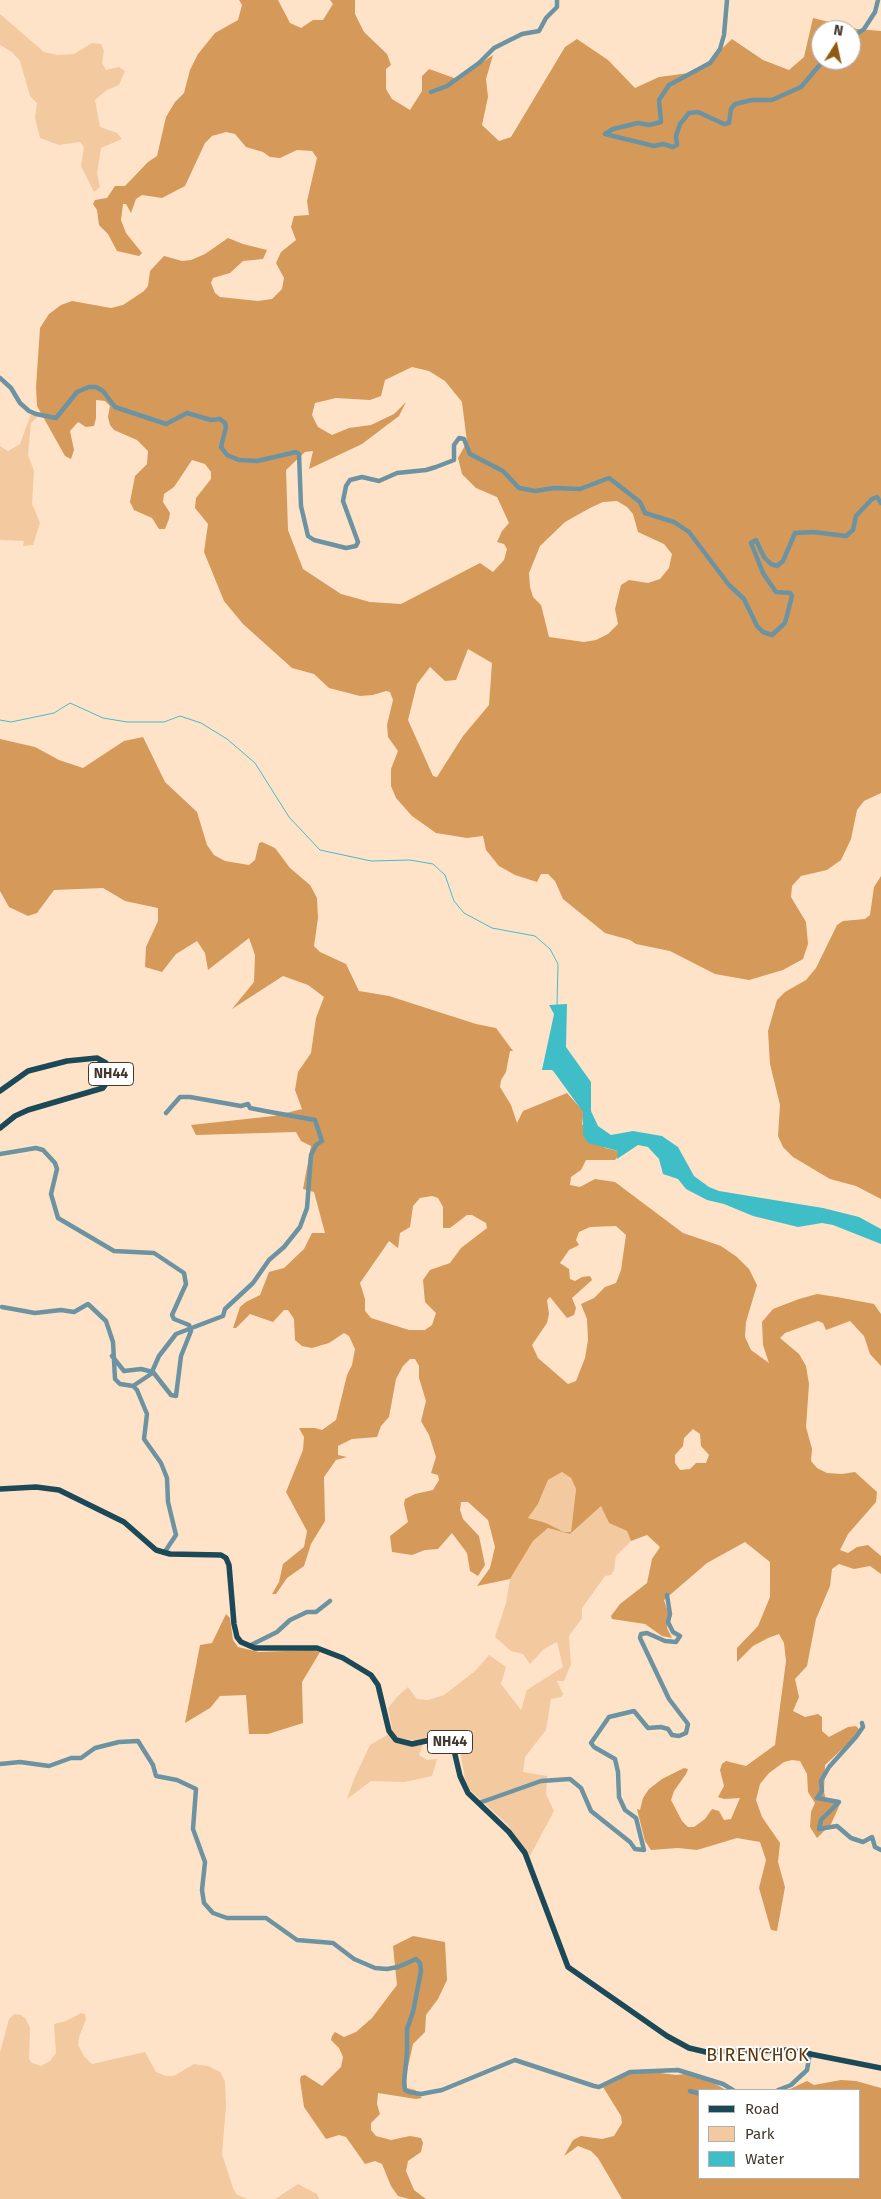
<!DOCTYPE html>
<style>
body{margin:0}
#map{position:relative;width:881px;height:2199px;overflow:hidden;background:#ffe3c9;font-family:"Fira Sans",sans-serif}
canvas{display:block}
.legend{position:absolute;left:698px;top:2089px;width:162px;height:90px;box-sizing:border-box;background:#fff;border:1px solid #b4afab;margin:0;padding:6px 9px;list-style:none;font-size:15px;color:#43382e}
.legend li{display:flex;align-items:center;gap:10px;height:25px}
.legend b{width:25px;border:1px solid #b4afab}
.north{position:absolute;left:811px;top:20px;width:50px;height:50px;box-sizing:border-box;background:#fff;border:1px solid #b4afab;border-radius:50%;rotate:10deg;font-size:14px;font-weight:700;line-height:20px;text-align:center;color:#43382e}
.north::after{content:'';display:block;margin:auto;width:18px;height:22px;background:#915a11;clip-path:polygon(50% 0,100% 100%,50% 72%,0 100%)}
</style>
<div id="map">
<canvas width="881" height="2199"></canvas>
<ul class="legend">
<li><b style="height:6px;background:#1c4958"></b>Road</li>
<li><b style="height:14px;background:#f3c99f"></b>Park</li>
<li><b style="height:14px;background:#40bec7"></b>Water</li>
</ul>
<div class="north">N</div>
</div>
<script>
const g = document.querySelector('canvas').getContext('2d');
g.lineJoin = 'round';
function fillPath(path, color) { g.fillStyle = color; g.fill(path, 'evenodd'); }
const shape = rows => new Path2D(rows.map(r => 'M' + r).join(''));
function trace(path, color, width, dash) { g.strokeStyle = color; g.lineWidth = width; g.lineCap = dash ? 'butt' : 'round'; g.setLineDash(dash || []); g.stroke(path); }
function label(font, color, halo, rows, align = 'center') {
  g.font = font + ' "Fira Sans",sans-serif'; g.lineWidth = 4; g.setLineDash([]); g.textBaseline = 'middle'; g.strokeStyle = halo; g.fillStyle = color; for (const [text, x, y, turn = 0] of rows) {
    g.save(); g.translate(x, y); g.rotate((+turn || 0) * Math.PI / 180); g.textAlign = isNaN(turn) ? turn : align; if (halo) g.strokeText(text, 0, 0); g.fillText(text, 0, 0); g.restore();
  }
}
fillPath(shape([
 [0,14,44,52,57,55,74,54,92,43,101,44,104,51,102,63,106,70,119,67,125,71,119,85,107,90,95,100,100,127,117,133,122,139,101,148,97,173,100,187,94,192,81,166,84,147,80,142,59,145,40,138,35,118,37,103,30,96,20,61,12,52,0,45],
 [31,414,38,416,31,423,28,455,34,471,32,504,40,523,33,545,23,546,24,541,0,540,0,446,8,451,20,444],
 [562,1472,571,1478,576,1489,571,1532,564,1532,546,1523,528,1520,528,1518,538,1504,548,1480],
 [601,1505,609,1523,627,1531,631,1541,616,1556,614,1570,611,1575,605,1576,582,1608,582,1618,569,1636,571,1664,564,1681,557,1681,563,1694,561,1697,551,1699,546,1730,525,1757,523,1772,547,1776,546,1794,554,1811,530,1856,508,1825,470,1790,465,1779,458,1739,445,1734,424,1738,440,1741,423,1744,419,1755,427,1760,437,1759,432,1776,405,1782,371,1781,347,1799,354,1779,370,1745,389,1734,396,1743,414,1745,414,1740,400,1739,393,1733,388,1708,398,1696,408,1687,417,1699,428,1700,444,1695,475,1671,489,1655,506,1667,501,1684,521,1710,527,1690,563,1667,557,1642,544,1649,530,1664,523,1654,511,1651,495,1637,506,1603,510,1579,533,1541,548,1528,570,1534],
 [81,2013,85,2014,86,2019,79,2037,78,2045,84,2056,92,2064,145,2052,156,2072,166,2076,174,2076,194,2064,208,2066,220,2072,225,2081,226,2106,222,2154,233,2188,236,2194,247,2199,0,2199,0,2053,9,2019,14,2014,21,2015,26,2019,30,2028,29,2059,32,2063,41,2066,50,2061,56,2053,54,2024,66,2021],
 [298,2184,317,2194,319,2199,275,2199]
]), '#f3c99f');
fillPath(shape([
 [239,0,278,0,290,23,301,28,313,20,323,20,333,4,330,0,355,0,355,14,364,32,387,54,391,65,386,69,386,89,392,99,410,110,422,91,422,76,429,69,457,79,493,55,486,79,488,97,482,125,499,141,511,137,565,47,577,39,608,60,635,88,659,77,689,73,709,61,732,39,763,60,789,70,804,57,813,18,857,29,881,31,881,793,864,801,857,810,851,839,841,860,827,870,801,876,792,886,791,897,806,922,808,944,803,959,783,970,749,980,715,974,670,951,636,944,630,940,605,933,563,899,555,881,548,874,541,874,537,882,515,875,499,866,486,850,483,836,467,838,436,833,412,816,396,798,391,786,391,769,398,751,388,737,387,725,393,700,390,692,386,691,373,695,360,696,329,688,314,674,292,668,243,624,224,601,204,552,208,524,195,508,196,498,211,479,211,472,205,464,192,460,174,487,164,494,163,502,170,513,169,519,165,529,159,529,152,518,134,510,130,502,135,476,147,464,148,451,137,440,114,430,110,425,108,417,110,406,105,401,96,400,96,418,94,426,86,427,78,422,70,431,74,450,71,459,65,456,37,406,36,387,40,328,49,314,61,305,72,301,111,308,123,305,144,291,148,286,150,271,164,256,182,261,191,260,205,254,228,238,243,244,267,250,263,259,243,261,230,273,213,278,211,283,215,293,220,297,258,301,272,299,282,289,284,278,276,263,281,252,296,240,291,227,294,216,309,215,307,201,317,158,312,151,297,150,280,158,270,157,263,152,246,147,235,134,226,132,212,136,205,143,185,186,162,198,142,195,136,199,131,213,126,204,123,204,121,220,126,233,142,253,139,256,117,251,108,234,99,225,97,210,93,204,95,200,107,198,115,186,125,186,148,162,157,156,166,117,175,102,184,93,190,70,198,54,215,33,238,20,242,5],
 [821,30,851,30,851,60,821,60],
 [412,367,429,371,445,381,462,402,467,442,458,458,462,474,476,488,497,497,509,523,502,531,497,542,504,544,507,549,504,560,493,572,480,563,401,604,370,602,341,594,303,569,288,530,286,470,305,452,313,451,309,469,362,444,399,416,406,402,394,414,371,425,349,428,332,435,318,427,312,415,315,403,336,398,370,400,381,396,385,380],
 [617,501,627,507,633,514,638,532,664,544,672,554,669,568,660,579,648,583,629,580,621,585,615,609,618,624,608,634,596,640,584,642,549,637,541,605,533,597,530,587,529,573,540,546,565,522,590,508,603,502],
 [468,649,492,663,489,705,463,736,437,777,433,776,408,720,417,684,430,667,445,681,456,680],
 [143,737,165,782,197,812,207,845,214,855,225,861,249,865,255,860,259,843,262,842,275,848,290,868,310,885,317,898,318,918,314,946,320,952,346,964,359,991,389,996,476,1024,496,1028,513,1051,510,1051,506,1072,501,1080,500,1087,511,1105,517,1123,523,1111,567,1093,584,1112,582,1124,605,1148,618,1151,619,1155,615,1160,586,1160,581,1170,571,1177,570,1185,580,1187,595,1179,615,1182,683,1233,721,1246,737,1257,749,1269,757,1285,746,1322,745,1337,751,1350,769,1363,763,1345,762,1322,773,1309,799,1299,817,1294,837,1297,874,1304,881,1314,881,1366,870,1354,864,1336,850,1321,826,1330,823,1323,818,1321,785,1333,780,1338,799,1354,806,1366,809,1384,806,1427,812,1449,811,1461,817,1468,827,1473,842,1474,855,1472,877,1492,876,1502,848,1534,840,1550,848,1553,857,1547,868,1545,881,1556,881,1574,870,1566,854,1569,839,1564,832,1569,830,1586,816,1619,807,1666,795,1679,799,1697,793,1711,805,1717,818,1714,822,1717,822,1731,829,1737,848,1727,856,1726,859,1729,855,1737,825,1765,824,1792,826,1800,841,1802,831,1824,817,1838,810,1827,811,1812,815,1803,808,1792,807,1774,800,1761,792,1760,784,1762,769,1773,760,1784,756,1800,762,1817,780,1843,778,1862,785,1887,777,1931,771,1930,759,1888,766,1860,760,1842,737,1838,697,1850,678,1848,651,1850,645,1841,637,1809,640,1810,643,1798,649,1789,662,1779,684,1768,688,1769,686,1774,674,1791,671,1800,682,1821,688,1827,694,1827,705,1819,712,1809,719,1811,724,1820,731,1819,740,1798,724,1799,718,1797,724,1786,720,1770,722,1764,726,1761,746,1766,775,1745,786,1661,784,1643,779,1634,768,1638,753,1646,737,1662,737,1648,758,1626,770,1597,770,1562,745,1542,707,1563,664,1600,668,1612,667,1628,672,1638,662,1636,645,1624,612,1619,611,1616,620,1604,647,1583,652,1559,660,1547,647,1535,631,1541,627,1531,609,1523,601,1506,570,1534,548,1528,533,1541,510,1579,477,1586,490,1568,495,1547,488,1520,468,1502,461,1502,460,1510,463,1519,479,1536,485,1565,478,1576,470,1571,467,1553,452,1533,438,1549,425,1550,412,1555,392,1552,390,1536,408,1522,404,1504,405,1499,415,1494,433,1490,439,1480,438,1475,431,1473,436,1457,429,1435,421,1421,426,1401,419,1378,419,1366,415,1359,410,1359,403,1366,396,1379,389,1417,381,1426,377,1437,352,1439,338,1446,338,1455,347,1457,336,1460,324,1477,325,1521,311,1544,304,1566,287,1578,276,1594,272,1594,279,1582,283,1564,304,1547,307,1531,286,1492,303,1450,304,1437,299,1428,315,1428,322,1430,336,1420,347,1375,352,1365,355,1349,349,1336,344,1333,329,1343,312,1348,302,1346,295,1340,294,1319,288,1310,284,1310,273,1322,250,1314,236,1328,233,1328,240,1307,246,1302,260,1295,269,1272,284,1268,304,1249,312,1233,325,1233,314,1192,303,1189,311,1146,301,1141,296,1132,196,1135,191,1125,274,1116,302,1109,295,1090,298,1072,311,1053,316,1018,324,997,308,985,283,976,232,1009,254,982,255,955,249,938,208,970,205,953,197,941,176,954,162,972,145,967,146,947,158,921,158,908,125,901,103,888,54,890,37,913,28,916,9,907,0,891,0,739,35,747,59,760,83,768,124,741],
 [432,1196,438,1198,443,1207,443,1228,450,1228,467,1215,472,1215,486,1223,487,1228,461,1248,450,1263,430,1270,423,1280,425,1302,436,1313,432,1325,425,1330,409,1330,371,1318,365,1311,365,1299,360,1283,389,1241,398,1248,400,1233,410,1227,413,1206,420,1198],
 [616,1226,626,1235,621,1270,616,1283,605,1287,594,1298,581,1304,587,1319,588,1340,585,1358,576,1381,568,1384,538,1358,532,1345,547,1323,549,1314,547,1300,550,1297,567,1318,574,1315,576,1308,572,1298,592,1280,590,1276,582,1277,575,1281,570,1279,569,1269,560,1263,569,1250,579,1245,576,1240,579,1232,590,1227],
 [693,1429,700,1434,701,1446,709,1455,706,1463,696,1463,690,1469,680,1470,675,1463,675,1455,683,1446,684,1438],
 [562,1472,571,1478,576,1489,571,1532,564,1532,546,1523,528,1518,538,1504,548,1480],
 [881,876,881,1199,856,1186,830,1179,793,1157,783,1147,778,1136,780,1105,770,1064,768,1031,777,1000,785,992,806,980,816,968,837,925,843,921,865,919,870,915,874,887],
 [226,1614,230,1618,233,1640,238,1647,259,1652,312,1650,320,1652,302,1682,303,1723,268,1734,249,1734,246,1695,220,1696,210,1708,185,1723,200,1645,212,1643],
 [413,1936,445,1942,447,1980,438,1999,426,2015,425,2032,413,2044,406,2076,407,2088,415,2090,422,2098,416,2099,378,2093,377,2104,380,2114,371,2123,371,2130,376,2136,391,2140,410,2136,421,2138,423,2143,421,2152,408,2161,406,2171,414,2190,426,2199,409,2199,398,2196,391,2186,382,2164,375,2161,365,2164,346,2137,339,2135,326,2139,304,2107,300,2080,301,2076,305,2075,322,2086,341,2067,343,2057,339,2048,331,2040,332,2036,335,2032,344,2037,356,2032,372,2018,397,1985,393,1946],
 [637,2070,676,2075,685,2074,712,2082,726,2090,700,2090,700,2178,860,2178,860,2090,788,2090,807,2081,814,2085,841,2080,856,2081,881,2088,881,2199,622,2199,598,2158,591,2151,578,2146,564,2156,573,2140,581,2136,602,2139,614,2136,622,2123,621,2116,603,2087]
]), '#d59959');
fillPath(shape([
 [567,1004,566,1047,591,1082,591,1111,598,1126,611,1135,633,1131,662,1136,678,1147,694,1176,709,1187,719,1191,823,1208,859,1217,881,1229,881,1244,833,1225,822,1223,798,1227,753,1216,724,1204,707,1200,686,1189,678,1179,663,1174,659,1159,648,1147,638,1145,617,1159,618,1151,588,1143,583,1135,583,1112,554,1072,552,1070,542,1070,554,1014,549,1005]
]), '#40bec7');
trace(shape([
 [0,720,11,722,54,713,70,703,103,718,127,722,164,722,180,716,201,723,227,739,255,763,289,817,320,850,371,861,410,860,433,864,445,875,454,901,464,913,492,928,535,936,550,949,558,964,557,1005]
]), '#40bec7', 1);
trace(shape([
 [727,0,724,35,720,49,710,63,669,85,659,100,661,122,649,125,638,123,613,129,605,134,654,146,663,144,673,147,677,145,676,136,680,124,689,113,698,112,724,124,729,123,731,109,735,104,752,100,772,100,801,87,824,60],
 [851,38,864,29,875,12,878,0],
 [431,92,447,86,479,63,494,48,522,34,539,31,546,18,557,7,557,0],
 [0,378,11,388,20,403,29,411,36,414,56,418,77,392,89,387,96,387,103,391,115,407,166,424,187,413,211,420,220,419,225,423,226,427,221,447,227,455,239,460,257,461,296,452,299,454,301,506,308,536,314,540,346,548,356,546,358,542,343,501,346,486,350,480,362,477,379,481,397,473,426,470,436,467,454,460,454,445,459,438,464,439,470,454,503,471,519,488,535,491,554,488,580,489,609,478,640,502,645,513,674,522,689,532,729,585,744,599,757,626,763,632,772,635,785,623,792,596,790,593,776,592,763,573,751,543,756,540,764,557,771,564,777,566,783,561,795,533,813,532,846,536,853,530,856,516,872,499,877,497,881,503],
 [0,1154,36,1148,43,1150,55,1163,57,1169,51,1194,58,1218,114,1251,154,1253,184,1273,186,1284,172,1315,174,1319,189,1325,191,1331,181,1356,176,1396,171,1395,153,1372,141,1369,124,1371,112,1356],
 [2,1307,35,1313,61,1310,74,1312,88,1304,106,1321,113,1342,115,1379,120,1384,133,1386,137,1390,147,1414,144,1439,161,1463,167,1478,168,1502,176,1535,164,1553],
 [133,1386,151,1374,159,1356,176,1334,223,1316,225,1309,253,1283,269,1260,284,1247,300,1227,307,1208,311,1155,316,1145,322,1141,315,1120,265,1111,250,1108,248,1104,241,1106,190,1097,180,1097,166,1113],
 [249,1646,277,1632,290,1620,307,1612,316,1612,330,1601],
 [862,1723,863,1727,856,1737,829,1767,821,1781,822,1791,817,1798,839,1802,821,1820,819,1829,837,1826,851,1838,863,1842,872,1837,875,1847,881,1850],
 [0,1764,20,1762,49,1766,71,1758,81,1758,95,1748,119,1742,138,1741,153,1765,156,1776,177,1780,196,1789,193,1829,205,1862,202,1890,204,1903,213,1913,227,1918,266,1918,297,1940,333,1943,354,1959,375,1968,387,1969,398,1967,416,1959,420,1963,421,1971,413,2012,407,2029,407,2052,404,2083,405,2090,409,2092,421,2094,442,2090,515,2060,594,2086,599,2087,630,2072,678,2070,723,2084,733,2090],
 [479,1803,541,1781,570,1779,581,1788,591,1811,630,1842,635,1849,644,1850,636,1818,625,1810,619,1797,618,1772,615,1759,594,1747,591,1743,609,1717,634,1711,648,1728,661,1727,668,1729,672,1735,679,1736,686,1733,688,1724,669,1699,640,1638,641,1634,647,1633,665,1641,676,1642,680,1636,673,1632,668,1622,670,1614,667,1595],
 [778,2090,791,2085,807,2070,810,2053],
 [690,2091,700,2094]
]), '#6c93a2', 4.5);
trace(shape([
 [0,1091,28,1071,67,1061,97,1058,106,1063,111,1072,108,1081,103,1088,28,1110,15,1116,0,1128],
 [0,1489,36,1487,59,1490,124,1522,156,1550,170,1554,221,1555,226,1558,229,1565,234,1624,237,1637,241,1642,255,1648,317,1648,343,1658,371,1675,378,1685,389,1731,396,1740,412,1744,440,1738,446,1740,453,1746,460,1776,468,1793,509,1832,525,1853,568,1967,667,2036,689,2048,706,2052,790,2050,881,2068]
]), '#1c4958', 5.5);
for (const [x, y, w] of [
 [111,1074,45],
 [450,1742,45]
]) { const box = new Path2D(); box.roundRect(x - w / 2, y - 11.5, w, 23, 4); g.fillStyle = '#fff'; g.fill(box); trace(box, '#43382e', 1); }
label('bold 14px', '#43382e', null, [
 ["NH44",111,1074],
 ["NH44",450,1742]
]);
g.letterSpacing = '1px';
label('18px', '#5d3705', '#fff', [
 ["BIRENCHOK",758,2056]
]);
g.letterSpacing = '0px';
</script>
